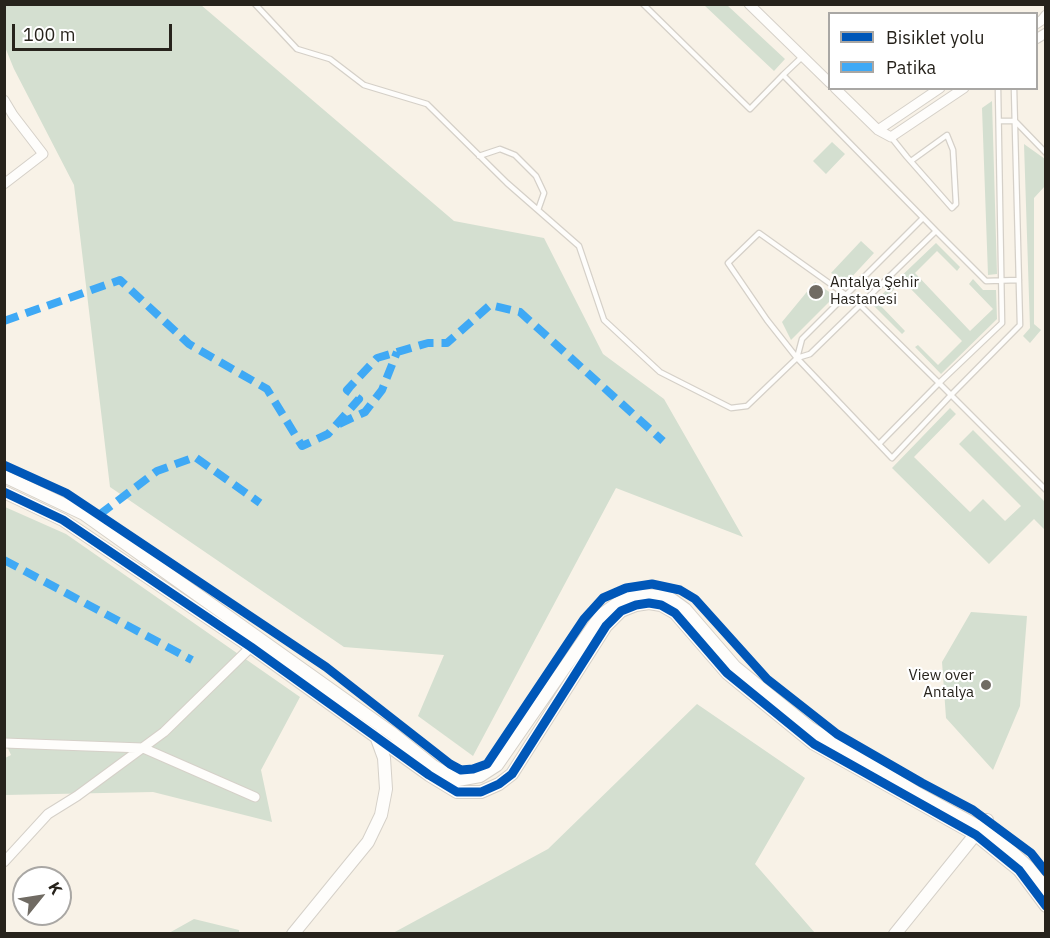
<!DOCTYPE html>
<meta charset="utf-8">
<style>
body{margin:0}
#map{position:relative;width:1050px;height:938px;overflow:hidden;background:#f8f2e7;font-family:"IBM Plex Sans",sans-serif}
canvas{display:block}
.frame{position:absolute;inset:0;border:6px solid #27231c;pointer-events:none}
.legend{position:absolute;left:828px;top:12px;width:210px;height:78px;box-sizing:border-box;background:#fff;border:2px solid #a9a7a4;margin:0;padding:8px 10px;list-style:none;font-size:18px;color:#27231c}
.legend li{display:flex;align-items:center;gap:12px;height:30px}
.legend b{width:30px;border:2px solid #a9a7a4}
.north{position:absolute;left:12px;top:866px;width:60px;height:60px;box-sizing:border-box;background:#fff;border:2px solid #a9a7a4;border-radius:50%;rotate:60deg;font-size:16px;font-weight:700;line-height:24px;text-align:center;color:#27231c}
.north::after{content:'';display:block;margin:auto;width:21px;height:27px;background:#706b63;clip-path:polygon(50% 0,100% 100%,50% 72%,0 100%)}
.scale{position:absolute;left:12px;top:24px;width:160px;height:27px;box-sizing:border-box;border:3px solid #27231c;border-top:0;padding-left:8px;font-size:18px;line-height:21px;white-space:nowrap;color:#27231c;-webkit-text-stroke:4px #fff;paint-order:stroke}
</style>
<div id="map">
<canvas width="1050" height="938"></canvas>
<div class="frame"></div>
<ul class="legend">
<li><b style="height:8px;background:#0057b8"></b>Bisiklet yolu</li>
<li><b style="height:8px;background:#3fa9f5"></b>Patika</li>
</ul>
<div class="north">K</div>
<div class="scale">100 m</div>
</div>
<script>
const g = document.querySelector('canvas').getContext('2d');
g.lineJoin = 'round';
function fillPath(path, color) { g.fillStyle = color; g.fill(path, 'evenodd'); }
const shape = rows => new Path2D(rows.map(r => 'M' + r).join(''));
function trace(path, color, width, dash) { g.strokeStyle = color; g.lineWidth = width; g.lineCap = dash ? 'butt' : 'round'; g.setLineDash(dash || []); g.stroke(path); }
function label(font, color, halo, rows, align = 'center') {
  g.font = font + ' "IBM Plex Sans",sans-serif'; g.lineWidth = 4.5; g.setLineDash([]); g.textBaseline = 'middle'; g.strokeStyle = halo; g.fillStyle = color; for (const [text, x, y, turn = 0] of rows) {
    g.save(); g.translate(x, y); g.rotate((+turn || 0) * Math.PI / 180); g.textAlign = isNaN(turn) ? turn : align; if (halo) g.strokeText(text, 0, 0); g.fillText(text, 0, 0); g.restore();
  }
}
fillPath(shape([
 [4,5,201,5,454,221,544,238,603,354,664,399,743,537,616,488,473,756,418,716,444,655,344,647,110,487,74,185,14,69,5,47],
 [704,5,727,5,785,59,774,71],
 [992,101,997,274,988,275,982,108],
 [832,142,845,154,826,174,813,161],
 [1024,144,1045,159,1045,186,1034,198,1034,324,1041,330,1030,343,1023,336,1030,328],
 [861,241,874,253,848,281,831,273],
 [936,243,960,267,957,271,937,251,915,273,970,331,993,309,969,284,973,279,983,290,996,290,997,319,941,374,915,347,918,345,938,365,962,341,903,281,879,304,905,331,902,334,872,304],
 [815,282,835,296,791,340,782,322],
 [950,408,956,414,914,457,970,512,983,499,1005,521,1021,506,959,444,973,430,1045,502,1045,530,1034,519,989,564,892,468],
 [5,507,66,534,300,697,261,770,272,822,153,792,5,795,5,758,11,755,5,742],
 [971,612,1027,616,1020,706,993,770,946,718,942,662],
 [697,704,805,778,755,864,815,933,393,933,548,849],
 [194,919,239,930,239,933,169,933]
]), '#d4dfd0');
const service = shape([
 [255,4,297,49,330,59,364,85,427,104,507,183,579,246,604,320,660,372,731,408,747,406,797,358,810,354,936,231,783,75,802,57],
 [643,4,750,109,783,75],
 [1014,88,1020,325,951,395,892,458,797,358,767,320,728,263,759,233,860,305,939,383,1046,490],
 [999,121,1015,121,1046,153],
 [891,137,907,157,952,208,956,204,953,150,947,135,911,161],
 [479,156,500,149,515,155,536,176,544,193,538,210],
 [936,231,986,281,1019,280],
 [797,358,802,339,923,218],
 [879,444,939,383,1002,323,998,88]
]);
const minor = shape([
 [749,4,830,83],
 [1036,24,1042,20,1046,15],
 [1036,39,1046,33],
 [835,88,878,130,891,137,964,88],
 [4,100,13,115,43,154,4,184],
 [878,130,940,88],
 [4,743,143,748,255,797],
 [4,862,48,814,77,796,164,732,251,647]
]);
const tertiary = shape([
 [4,476,84,514,393,734,433,766,458,780,480,776,497,765,601,615,618,603,633,595,667,596,685,609,735,667,810,728,917,793,981,828,999,840,1029,868,1046,889],
 [4,492,63,520,251,647,429,775,457,792,481,792,499,784,512,774,606,626,621,611,636,605,649,603,661,605,675,613,727,673,814,744,976,835,1019,870,1046,906],
 [293,934,368,842,381,815,386,789,384,758,376,736],
 [895,934,987,820]
]);
trace(service, '#d5d0c8', 7);
trace(minor, '#d5d0c8', 11);
trace(tertiary, '#d5d0c8', 14);
trace(service, '#fefdfb', 4.5);
trace(minor, '#fefdfb', 9);
trace(tertiary, '#fefdfb', 12);
trace(shape([
 [4,321,120,280,189,344,267,389,302,446,328,434,359,399,347,390,377,358,428,343,447,343,490,305,520,312,663,441],
 [339,424,365,412,382,390,397,352],
 [99,515,157,471,195,457,260,503],
 [4,560,192,660]
]), '#3fa9f5', 8, [15, 8]);
trace(shape([
 [4,465,66,493,99,515,326,667,450,764,461,770,473,769,487,764,584,619,603,598,626,588,652,584,680,590,695,599,767,679,837,734,922,783,973,810,1031,853,1046,872],
 [4,492,63,520,251,647,429,775,457,792,481,792,499,784,512,774,606,626,621,611,636,605,649,603,661,605,675,613,727,673,814,744,976,835,1019,870,1046,906]
]), '#0057b8', 9);
for (const [x, y, r, color] of [
 [816,292,8,"#706b63"],
 [986,685,6,"#706b63"]
]) { const dot = new Path2D(); dot.arc(x, y, r, 0, 2 * Math.PI); g.fillStyle = color; g.fill(dot); trace(dot, '#fff', 2); }
label('15px', '#27231c', '#fff', [
 ["Antalya Şehir",830,283],
 ["Hastanesi",830,300],
 ["View over",974,676,"right"],
 ["Antalya",974,693,"right"]
], 'left');
</script>
